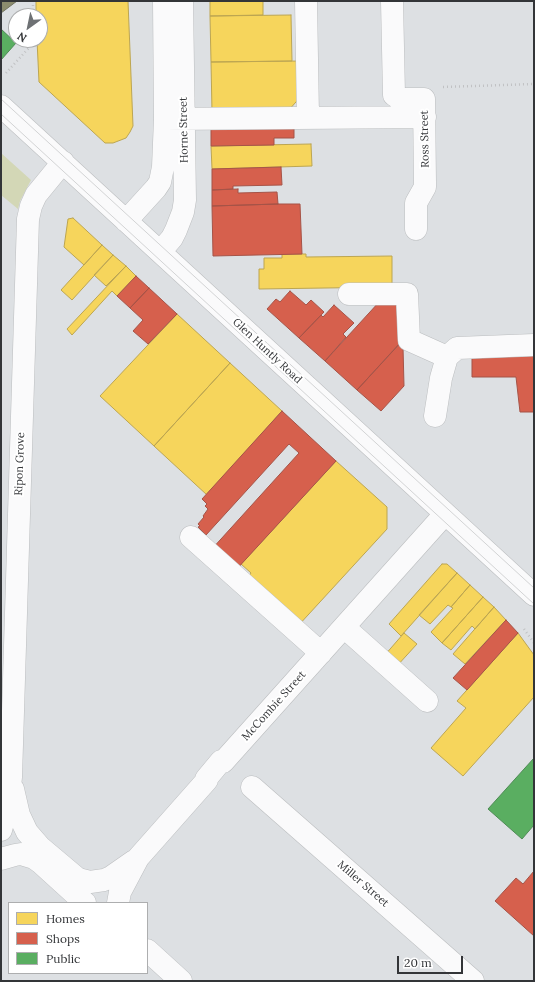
<!DOCTYPE html>
<style>
body{margin:0}
#map{position:relative;width:535px;height:982px;overflow:hidden;background:#dde0e3;font-family:Lora,serif}
canvas{display:block}
.frame{position:absolute;inset:0;border:2px solid #333538;pointer-events:none}
.legend{position:absolute;left:8px;top:902px;width:140px;height:72px;box-sizing:border-box;background:#fff;border:1px solid #adaeaf;margin:0;padding:5px 7px;list-style:none;font-size:12px;color:#333538}
.legend li{display:flex;align-items:center;gap:8px;height:20px}
.legend b{width:20px;border:1px solid #adaeaf}
.north{position:absolute;left:8px;top:8px;width:40px;height:40px;box-sizing:border-box;background:#fff;border:1px solid #adaeaf;border-radius:50%;rotate:213deg;font-size:11px;font-weight:700;line-height:16px;text-align:center;color:#333538}
.north::after{content:'';display:block;margin:auto;width:14px;height:18px;background:#6e7174;clip-path:polygon(50% 0,100% 100%,50% 72%,0 100%)}
.scale{position:absolute;left:397px;top:956px;width:66px;height:18px;box-sizing:border-box;border:2px solid #333538;border-top:0;padding-left:5px;font-size:12px;line-height:14px;white-space:nowrap;color:#333538;-webkit-text-stroke:3px #fff;paint-order:stroke}
</style>
<div id="map">
<canvas width="535" height="982"></canvas>
<div class="frame"></div>
<ul class="legend">
<li><b style="height:11px;background:#f6d55c"></b>Homes</li>
<li><b style="height:11px;background:#d6604d"></b>Shops</li>
<li><b style="height:11px;background:#5aae61"></b>Public</li>
</ul>
<div class="north">N</div>
<div class="scale">20 m</div>
</div>
<script>
const g = document.querySelector('canvas').getContext('2d');
g.lineJoin = 'round';
function fillPath(path, color) { g.fillStyle = color; g.fill(path, 'evenodd'); }
const shape = rows => new Path2D(rows.map(r => 'M' + r).join(''));
function trace(path, color, width, dash) { g.strokeStyle = color; g.lineWidth = width; g.lineCap = dash ? 'butt' : 'round'; g.setLineDash(dash || []); g.stroke(path); }
function label(font, color, halo, rows, align = 'center') {
  g.font = font + ' Lora,serif'; g.lineWidth = 4; g.setLineDash([]); g.textBaseline = 'middle'; g.strokeStyle = halo; g.fillStyle = color; for (const [text, x, y, turn = 0] of rows) {
    g.save(); g.translate(x, y); g.rotate((+turn || 0) * Math.PI / 180); g.textAlign = isNaN(turn) ? turn : align; if (halo) g.strokeText(text, 0, 0); g.fillText(text, 0, 0); g.restore();
  }
}
fillPath(shape([
 [1,153,31,180,20,201,18,209,1,195]
]), '#d3d7b6');
const homes = shape([
 [36,1,128,1,133,126,130,132,126,138,113,143,105,143,39,82,37,40,40,40,40,16,36,16,36,1],
 [210,1,263,1,263,15,210,16,210,1],
 [291,15,292,61,211,62,210,16,291,15],
 [302,61,303,94,288,111,212,112,211,62,302,61],
 [311,144,312,166,212,169,211,146,311,144],
 [73,218,102,245,84,265,64,247,68,219,73,218],
 [102,245,113,255,72,300,61,290,102,245],
 [282,254,306,254,306,257,392,256,392,287,259,289,259,269,264,269,264,258,282,258,282,254],
 [113,255,126,266,106,286,94,275,113,255],
 [126,266,136,276,117,296,112,291,72,335,67,329,126,266],
 [177,314,230,363,154,446,100,396,177,314],
 [230,363,282,411,207,495,154,446,230,363],
 [336,461,387,507,387,529,297,627,245,581,251,573,241,564,336,461],
 [442,564,447,564,457,573,401,636,389,624,442,564],
 [457,573,470,585,451,607,448,605,430,624,419,615,457,573],
 [470,585,483,597,442,643,431,632,453,608,451,607,470,585],
 [483,597,494,607,475,629,472,626,451,650,442,643,483,597],
 [494,607,506,620,465,664,453,654,494,607],
 [404,633,417,644,396,667,384,656,404,633],
 [518,633,534,655,534,697,463,776,431,748,466,708,457,701,518,633]
]);
fillPath(homes, '#f6d55c');
trace(homes, '#bca551', 1);
const shops = shape([
 [294,123,294,138,274,138,274,145,211,146,211,125,294,123],
 [281,167,282,185,233,186,233,189,212,190,212,169,281,167],
 [238,189,238,193,277,192,278,204,212,206,212,190,238,189],
 [278,204,300,204,302,254,213,256,212,206,278,204],
 [136,276,149,288,130,308,117,296,136,276],
 [149,288,177,314,148,344,133,331,143,320,130,308,149,288],
 [290,291,306,305,311,300,324,312,299,338,267,309,276,299,280,302,290,291],
 [401,300,404,339,357,390,325,361,380,301,401,300],
 [334,305,354,323,343,334,346,337,325,361,299,338,321,315,323,317,334,305],
 [400,343,403,347,404,386,381,411,357,390,400,343],
 [534,348,534,412,520,412,516,377,472,377,472,349,534,348],
 [282,411,336,461,235,571,211,550,299,453,289,444,206,535,198,527,200,526,198,524,204,517,203,516,208,509,205,506,207,504,202,499,282,411],
 [506,620,518,633,467,690,453,678,506,620],
 [534,871,534,936,495,901,516,878,523,884,534,871]
]);
fillPath(shops, '#d6604d');
trace(shops, '#a55347', 1);
const public = shape([
 [1,29,16,43,1,60,1,29],
 [534,758,534,825,522,839,488,809,534,758]
]);
fillPath(public, '#5aae61');
trace(public, '#4e8a55', 1);
const industry = shape([
 [1,1,17,1,1,13,1,1]
]);
fillPath(industry, '#8c8c6e');
trace(industry, '#71725e', 1);
const minor = shape([
 [306,1,308,117],
 [392,1,394,95,400,99,424,99,425,183,425,187,416,203,416,229],
 [1,106,534,595],
 [165,119,425,117],
 [126,221,156,188,160,182,163,167,165,119,164,1],
 [160,252,172,238,176,230,183,212,185,200,182,1],
 [349,294,407,294,409,340,447,357],
 [435,416,441,378,447,357,457,348,534,345],
 [191,537,321,653],
 [344,627,427,701],
 [252,787,473,981],
 [13,789,19,815,27,832,40,847,78,879,90,882,104,880,111,877,134,861],
 [1,830,8,804,11,777,28,219,31,206,36,195,63,162],
 [1,859,15,855,21,854,34,858,41,863,85,903],
 [118,903,120,892,138,858,207,780,206,779,221,761,223,762,445,514],
 [147,950,181,981]
]);
trace(minor, '#bbbdbf', 23);
trace(shape([
 [33,1,33,16],
 [6,73,36,40],
 [443,87,534,84],
 [524,629,534,643]
]), '#c0c1c3', 2.5, [1, 3]);
trace(minor, '#fafafb', 22);
trace(shape([
 [1,99,534,588],
 [1,114,534,604]
]), '#d3d4d5', 1);
label('11px', '#333538', '#fff', [
 ["Horne Street",184,130,-91],
 ["Ross Street",425,139,-91],
 ["Glen Huntly Road",267,351,43],
 ["Ripon Grove",20,464,-88],
 ["McCombie Street",274,706,-48],
 ["Miller Street",363,884,41]
]);
</script>
